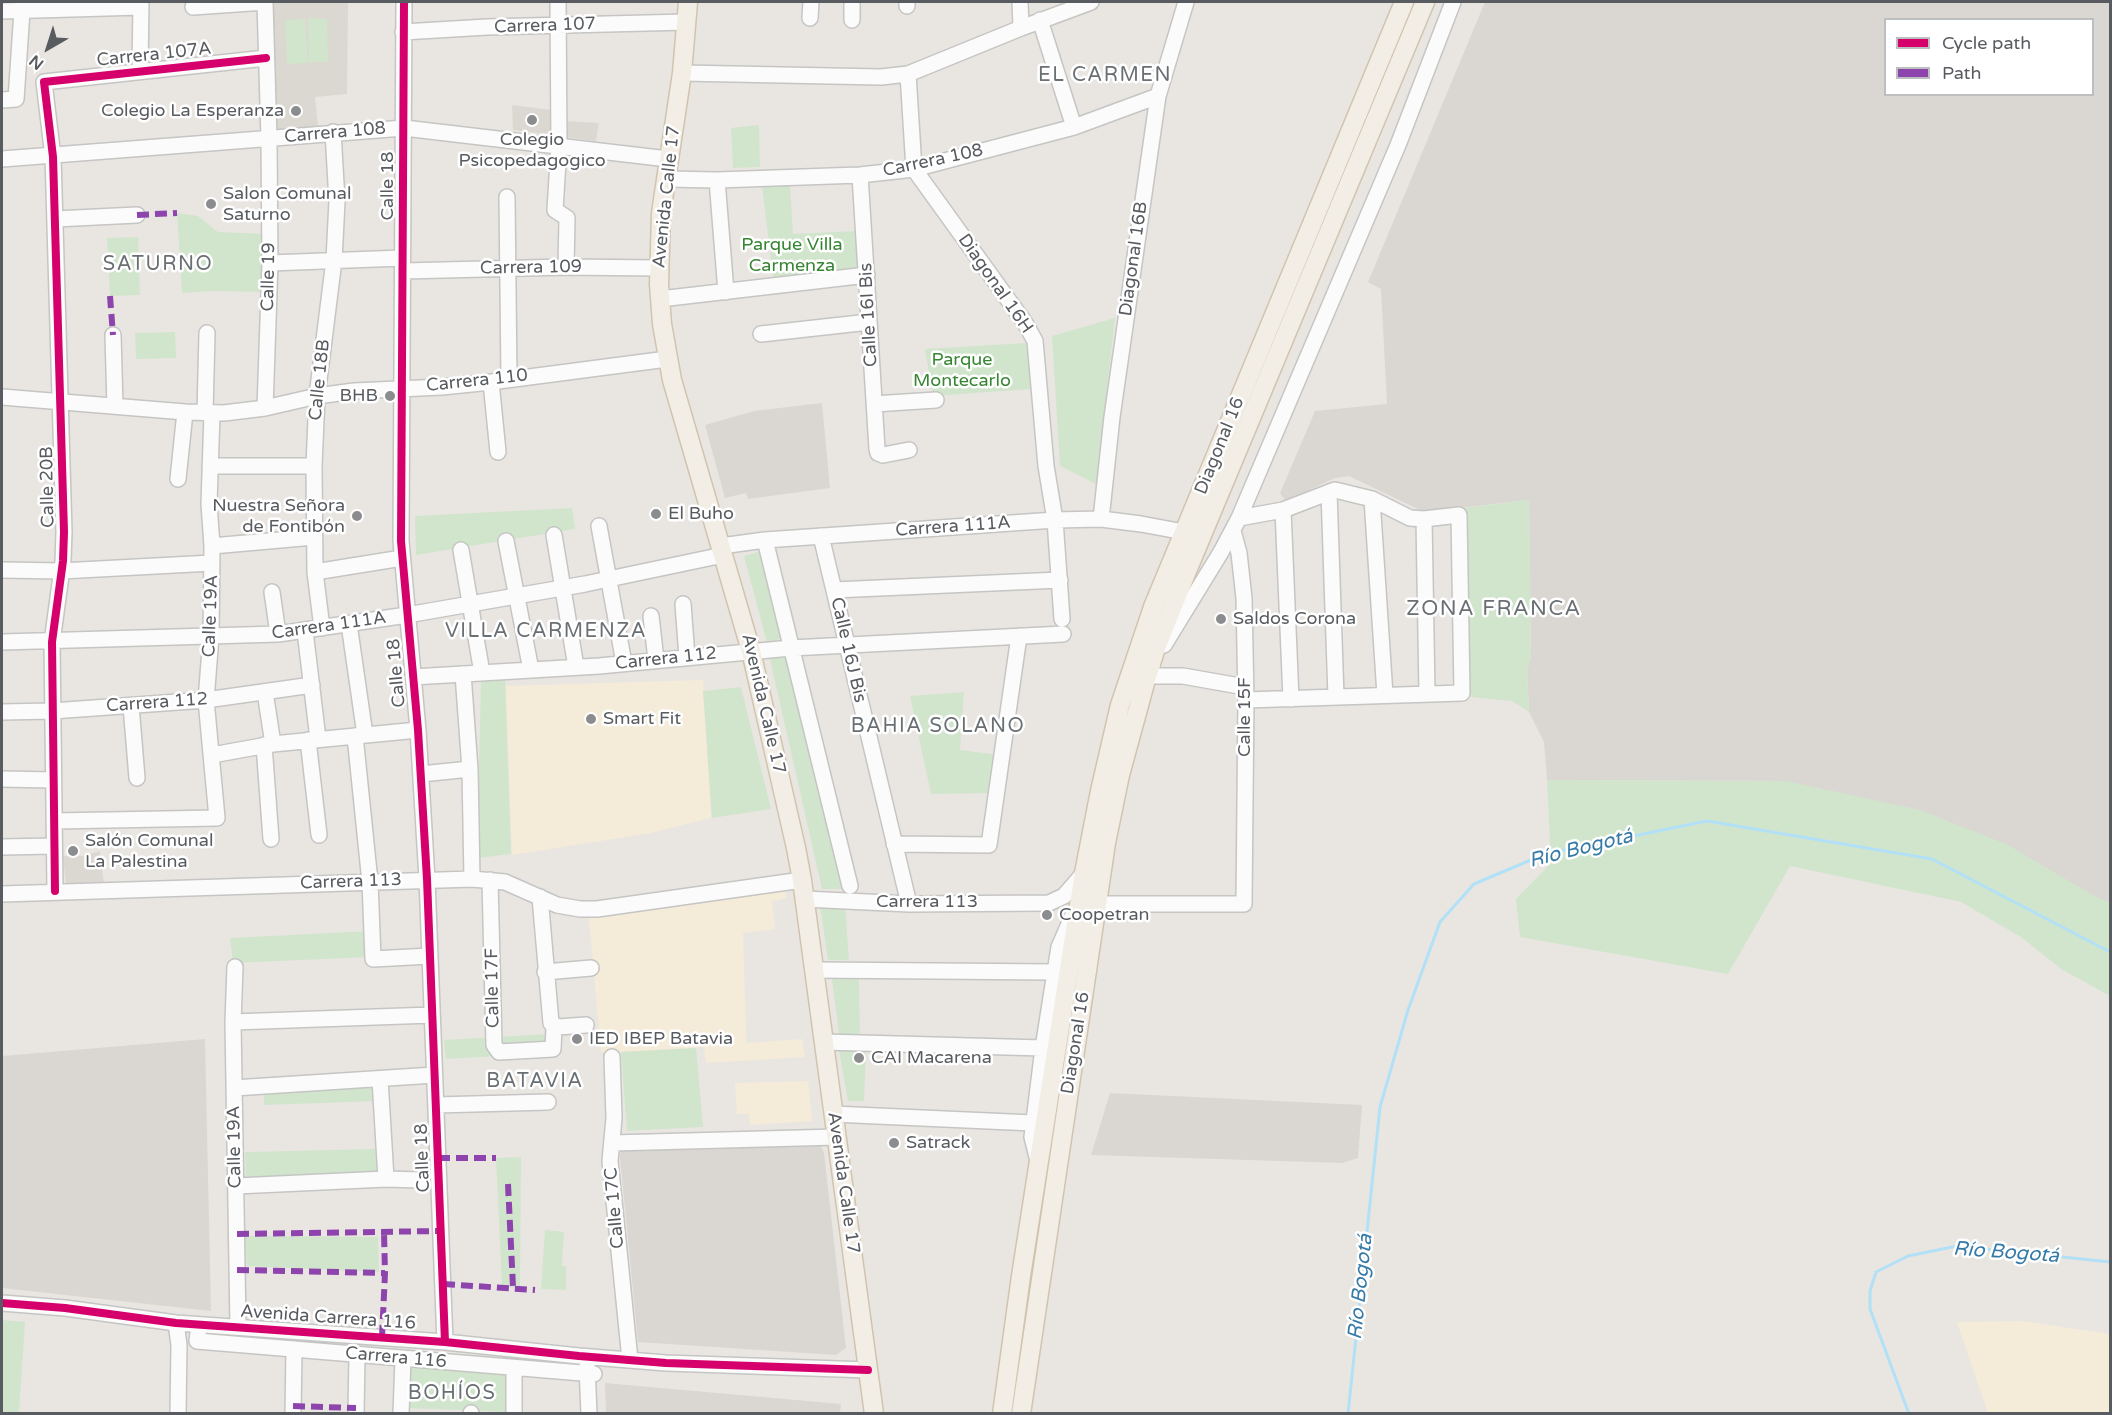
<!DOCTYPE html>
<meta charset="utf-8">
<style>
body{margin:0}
#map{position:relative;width:2112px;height:1415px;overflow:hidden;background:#e9e6e2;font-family:"Varela Round",sans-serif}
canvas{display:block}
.frame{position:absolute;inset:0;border:3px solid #585c60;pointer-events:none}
.legend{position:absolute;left:1884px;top:18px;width:210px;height:78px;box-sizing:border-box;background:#fff;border:2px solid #bcbebf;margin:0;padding:8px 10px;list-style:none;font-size:18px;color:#585c60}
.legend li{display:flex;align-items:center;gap:12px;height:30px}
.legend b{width:30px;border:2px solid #bcbebf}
.north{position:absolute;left:18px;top:18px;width:60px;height:60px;-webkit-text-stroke:4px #fff;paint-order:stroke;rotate:219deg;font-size:16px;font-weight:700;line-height:24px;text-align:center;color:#585c60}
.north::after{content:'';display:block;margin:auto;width:21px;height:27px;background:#585c60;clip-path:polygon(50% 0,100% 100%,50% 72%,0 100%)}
</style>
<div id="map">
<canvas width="2112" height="1415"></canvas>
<div class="frame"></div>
<ul class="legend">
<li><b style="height:8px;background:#d6006c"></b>Cycle path</li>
<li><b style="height:8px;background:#8e44ad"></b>Path</li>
</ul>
<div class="north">N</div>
</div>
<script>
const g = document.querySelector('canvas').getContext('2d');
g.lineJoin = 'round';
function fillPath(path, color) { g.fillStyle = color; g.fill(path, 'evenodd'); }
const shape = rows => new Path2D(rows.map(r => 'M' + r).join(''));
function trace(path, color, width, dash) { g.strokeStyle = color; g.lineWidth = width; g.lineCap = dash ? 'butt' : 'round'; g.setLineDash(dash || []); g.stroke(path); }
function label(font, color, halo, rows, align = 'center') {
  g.font = font + ' "Varela Round",sans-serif'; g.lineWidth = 5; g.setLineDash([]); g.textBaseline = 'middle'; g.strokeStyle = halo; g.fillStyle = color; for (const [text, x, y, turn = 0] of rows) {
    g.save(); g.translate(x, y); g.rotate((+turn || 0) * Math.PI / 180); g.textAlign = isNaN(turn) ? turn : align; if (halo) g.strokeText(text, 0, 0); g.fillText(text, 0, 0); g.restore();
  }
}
fillPath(shape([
 [703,680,711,818,650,833,512,855,506,686],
 [785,890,787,898,772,901,775,929,743,933,746,1034,747,1043,802,1039,805,1057,706,1063,704,1047,621,1052,601,1052,589,918],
 [808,1081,812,1121,750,1125,749,1114,737,1114,735,1083],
 [2022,1321,2110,1334,2110,1413,1988,1413,1957,1322]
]), '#f5ebd9');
fillPath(shape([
 [1485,2,2110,2,2110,903,1786,781,1547,780,1544,742,1529,712,1527,670,1531,656,1529,500,1424,512,1349,476,1335,478,1292,498,1285,500,1280,493,1315,411,1387,404,1381,289,1368,282],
 [1886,20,2092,20,2092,94,1886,94],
 [822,403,830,488,748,499,746,493,725,498,705,425,754,411],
 [205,1039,211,1311,2,1288,2,1056],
 [1110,1093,1362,1105,1358,1158,1342,1163,1091,1155],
 [820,1145,824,1153,846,1348,836,1355,638,1342,620,1157,621,1149],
 [605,1383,841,1404,840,1413,606,1413]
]), '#dad7d3');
fillPath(shape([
 [271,2,348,2,347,94,315,97,318,126,277,130],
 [512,105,552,110,554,135,513,130],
 [565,121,599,123,596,141,565,137],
 [100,851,104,885,66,886,63,856,83,856]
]), '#dbd7d1');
fillPath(shape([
 [308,18,327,19,328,62,309,62],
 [305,19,308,63,287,64,285,20],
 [759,125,760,167,733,168,731,128],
 [790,185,793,234,855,231,860,269,773,277,762,186],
 [177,213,198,216,218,232,265,234,266,292,209,291,182,293],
 [138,237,140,295,110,296,107,238],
 [1115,318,1096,484,1060,466,1052,336],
 [175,332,176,358,136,359,135,333],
 [1026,343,1031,389,933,396,925,349],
 [1529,500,1531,656,1527,670,1529,712,1512,701,1471,697,1463,508],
 [572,508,575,529,416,555,415,516],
 [762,551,783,638,767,643,744,556],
 [790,653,842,889,822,889,769,655],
 [505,678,511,854,477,858,481,680],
 [741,687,771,809,712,818,703,691],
 [964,692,960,750,999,755,995,793,931,794,910,696],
 [1547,780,1786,781,1920,810,2008,845,2094,896,2110,903,2110,996,2061,969,2021,937,1961,902,1790,866,1728,974,1520,937,1516,899,1551,863],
 [820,905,845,905,849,960,828,960],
 [371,931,370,957,233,963,230,938],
 [859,978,860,1034,839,1034,832,979],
 [550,1034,551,1053,446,1059,444,1040],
 [696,1048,703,1127,627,1131,621,1052],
 [866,1050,864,1101,848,1101,839,1051],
 [374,1083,376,1101,264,1105,264,1091],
 [375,1149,377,1176,246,1182,245,1152],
 [521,1157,520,1288,502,1287,496,1158],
 [545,1230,564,1232,562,1266,566,1266,566,1290,541,1289],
 [245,1236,378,1237,379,1272,247,1266],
 [2,1320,25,1322,19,1413,2,1413],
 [408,1367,509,1373,507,1412,407,1408]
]), '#d1e5cc');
trace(shape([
 [1348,1414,1380,1107,1408,1010,1440,922,1474,884,1545,854,1707,821,1932,859,2110,952],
 [1909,1414,1870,1309,1870,1291,1876,1272,1908,1256,1957,1246,2110,1262]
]), '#b2e0f6', 3);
const minor = shape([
 [265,2,269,139,270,263,265,408],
 [404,2,401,541,418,730,427,879,445,1342],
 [558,2,559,145,555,210,567,218,566,267],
 [907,2,907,6],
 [1020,2,1021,28],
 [193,7,265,2],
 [2,11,141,7],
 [810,18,811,2],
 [852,20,852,2],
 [1040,20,1074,127],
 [403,32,487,27,687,22],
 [140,71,141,2],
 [682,73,881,77,908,74,1021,28,1091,2],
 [908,74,914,169,1025,323,1035,341,1046,466,1055,520,1062,619],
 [2,100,16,99,22,11],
 [2,159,404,128,668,159],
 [860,175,877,449,878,453,883,455,909,450],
 [665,179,717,180,860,175,914,169,1074,127,1158,96],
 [717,180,726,292],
 [507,197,509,379],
 [55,219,137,215],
 [270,263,402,258],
 [403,271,566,267,659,268],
 [660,299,867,275],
 [761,334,869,322],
 [113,335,115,406],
 [491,382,498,452],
 [2,397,185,412,224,413,265,408,317,396,354,391,442,387,491,382,667,359],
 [874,404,936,400],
 [205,413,207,333],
 [210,466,314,466],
 [178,479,185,412],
 [1329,492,1336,697],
 [1372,499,1385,695],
 [1283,510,1291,699],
 [1239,518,1283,510,1335,490,1372,499,1410,518,1424,519,1459,515,1462,693,1246,700],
 [1101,519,1112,417,1158,96,1186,2],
 [1424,519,1427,694],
 [599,526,624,663],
 [554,535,576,667],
 [821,536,909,904],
 [765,540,850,886],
 [506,541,531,670],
 [212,546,314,537],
 [721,546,765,540,1055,520,1101,519,1141,524,1184,532],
 [461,550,482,673],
 [2,570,61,571,212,563],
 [315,572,402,558],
 [834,590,1060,580],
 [272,592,278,634],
 [683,604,687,657],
 [651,616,656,660],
 [349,624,365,735],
 [322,628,315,572,314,466,317,396,334,260,337,201,333,132],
 [305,631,318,739],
 [2,642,278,634,407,615,585,584,723,555],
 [1164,645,1221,552,1239,518,1398,145,1453,2],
 [1152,666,1147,676,1183,676,1245,687],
 [463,674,470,769,472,879],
 [413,677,599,666,791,648,1063,634],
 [265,692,273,744],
 [131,706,137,778],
 [2,712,52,711,206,700,312,685],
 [355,736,370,882,373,959,430,956],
 [308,740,319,835],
 [264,745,271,839],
 [212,755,273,744,418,730],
 [421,774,470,769],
 [2,779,53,780],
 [54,821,217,818,206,700,211,637,212,546,209,504,212,413],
 [894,844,989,845,1019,636],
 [2,847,54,846],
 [490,880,494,1045,499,1052,553,1049,554,1027],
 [55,891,52,642,63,561,64,532,53,157,44,82,266,58],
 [2,894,472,879,505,882,557,905,580,909,597,909,802,880],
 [540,897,551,1023,558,1027,586,1025],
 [804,899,909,904,1049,903,1064,896,1084,873],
 [1096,904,1244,904,1246,700,1244,598,1239,553,1233,531],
 [235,967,233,1022,238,1327],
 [814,970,1054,972],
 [545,972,591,968],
 [233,1022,432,1015],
 [824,1042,1043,1048],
 [612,1057,614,1118,610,1161,630,1360],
 [380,1079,386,1179],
 [234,1088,434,1075],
 [436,1105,548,1102],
 [833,1114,1033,1123],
 [612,1143,837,1137],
 [1038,1161,1032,1137,1043,1048,1059,947,1073,915],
 [236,1186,386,1179,421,1180],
 [2,1303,65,1308,176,1323,445,1342,579,1356,666,1363,868,1370],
 [176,1323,179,1345,178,1414],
 [199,1325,197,1341,594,1374],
 [587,1366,589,1414],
 [514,1368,514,1414],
 [293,1414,294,1349],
 [356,1414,357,1355],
 [401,1414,403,1358],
 [471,1414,471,1413]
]);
const major = shape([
 [688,2,682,73,661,213,659,284,662,324,672,380,751,651,796,848,802,880,874,1414],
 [1002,1414,1021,1276,1084,873,1100,791,1120,705,1153,607,1404,2],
 [1021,1414,1106,843,1120,775,1147,676,1156,648,1187,571,1425,2]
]);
trace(minor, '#c5c5c4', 18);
trace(major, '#d1c4af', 21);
trace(minor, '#fcfbfb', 15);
trace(major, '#f2eee5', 18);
trace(shape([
 [137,215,177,213],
 [110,296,113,335],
 [438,1158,496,1158],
 [508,1184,513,1287],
 [237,1234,441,1231],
 [237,1270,385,1273],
 [443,1284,535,1290],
 [382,1337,385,1273,384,1232],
 [293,1406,356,1408]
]), '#8e44ad', 6, [12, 6]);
trace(shape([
 [404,2,401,541,418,730,427,879,445,1342],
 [55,891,52,642,63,561,64,532,53,157,44,82,266,58],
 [2,1303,65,1308,176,1323,445,1342,579,1356,666,1363,868,1370]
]), '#d6006c', 8);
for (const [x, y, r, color] of [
 [296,111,6,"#8b8c8e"],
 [532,120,6,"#8b8c8e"],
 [211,204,6,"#8b8c8e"],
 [390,396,6,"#8b8c8e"],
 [656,514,6,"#8b8c8e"],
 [357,516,6,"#8b8c8e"],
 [1221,619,6,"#8b8c8e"],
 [591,719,6,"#8b8c8e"],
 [73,851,6,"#8b8c8e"],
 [1047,915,6,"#8b8c8e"],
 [577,1039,6,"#8b8c8e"],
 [859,1058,6,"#8b8c8e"],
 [894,1143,6,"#8b8c8e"]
]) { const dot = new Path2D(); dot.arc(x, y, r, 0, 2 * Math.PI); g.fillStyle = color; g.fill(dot); trace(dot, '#fff', 2); }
label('18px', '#585c60', '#fff', [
 ["Carrera 107",545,26,-2],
 ["Carrera 107A",154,55,-6],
 ["Carrera 108",335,133,-5],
 ["Carrera 108",933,161,-12],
 ["Calle 18",388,186,-90],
 ["Avenida Calle 17",667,197,-84],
 ["Diagonal 16B",1134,259,-82],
 ["Carrera 109",531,268,-1],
 ["Calle 19",269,277,-89],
 ["Diagonal 16H",995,284,55],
 ["Calle 16I Bis",869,315,-93],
 ["Calle 18B",320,380,-84],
 ["Carrera 110",477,381,-6],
 ["Diagonal 16",1220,446,-68],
 ["Calle 20B",48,487,-91],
 ["Carrera 111A",953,527,-4],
 ["Calle 19A",211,616,-88],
 ["Carrera 111A",329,626,-8],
 ["Calle 16J Bis",848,650,77],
 ["Carrera 112",666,659,-6],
 ["Calle 18",397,673,-95],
 ["Carrera 112",157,703,-4],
 ["Avenida Calle 17",763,704,77],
 ["Calle 15F",1245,717,-90],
 ["Carrera 113",351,882,-2],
 ["Carrera 113",927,902],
 ["Calle 17F",493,988,-91],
 ["Diagonal 16",1076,1043,-81],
 ["Calle 19A",235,1147,-91],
 ["Calle 18",423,1158,-92],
 ["Avenida Calle 17",843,1183,82],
 ["Calle 17C",615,1208,-95],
 ["Avenida Carrera 116",328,1318,4],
 ["Carrera 116",396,1358,5]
]);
label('18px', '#585c60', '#fff', [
 ["Colegio La Esperanza",284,111,"right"],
 ["Colegio",532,140,"center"],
 ["Psicopedagogico",532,161,"center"],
 ["Salon Comunal",223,194],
 ["Saturno",223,215],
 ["BHB",378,396,"right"],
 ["Nuestra Señora",345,506,"right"],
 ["de Fontibón",345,527,"right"],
 ["El Buho",668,514],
 ["Saldos Corona",1233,619],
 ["Smart Fit",603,719],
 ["Salón Comunal",85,841],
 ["La Palestina",85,862],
 ["Coopetran",1059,915],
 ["IED IBEP Batavia",589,1039],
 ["CAI Macarena",871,1058],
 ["Satrack",906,1143]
], 'left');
label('18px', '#378533', '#fff', [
 ["Parque Villa",792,245],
 ["Carmenza",792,266],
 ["Parque",962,360],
 ["Montecarlo",962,381]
]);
g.letterSpacing = '1.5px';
label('20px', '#696f72', '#fff', [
 ["EL CARMEN",1105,76],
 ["SATURNO",158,265],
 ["VILLA CARMENZA",546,632],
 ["BAHIA SOLANO",938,727],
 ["BATAVIA",535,1082],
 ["BOHÍOS",452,1394]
]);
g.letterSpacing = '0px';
label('italic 20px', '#367aa8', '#fff', [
 ["Río Bogotá",1581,849,-14],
 ["Río Bogotá",2006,1253,4],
 ["Río Bogotá",1361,1287,-84]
]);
g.letterSpacing = '1.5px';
label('21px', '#696f72', '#fff', [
 ["ZONA FRANCA",1494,609]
]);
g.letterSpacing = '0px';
</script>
